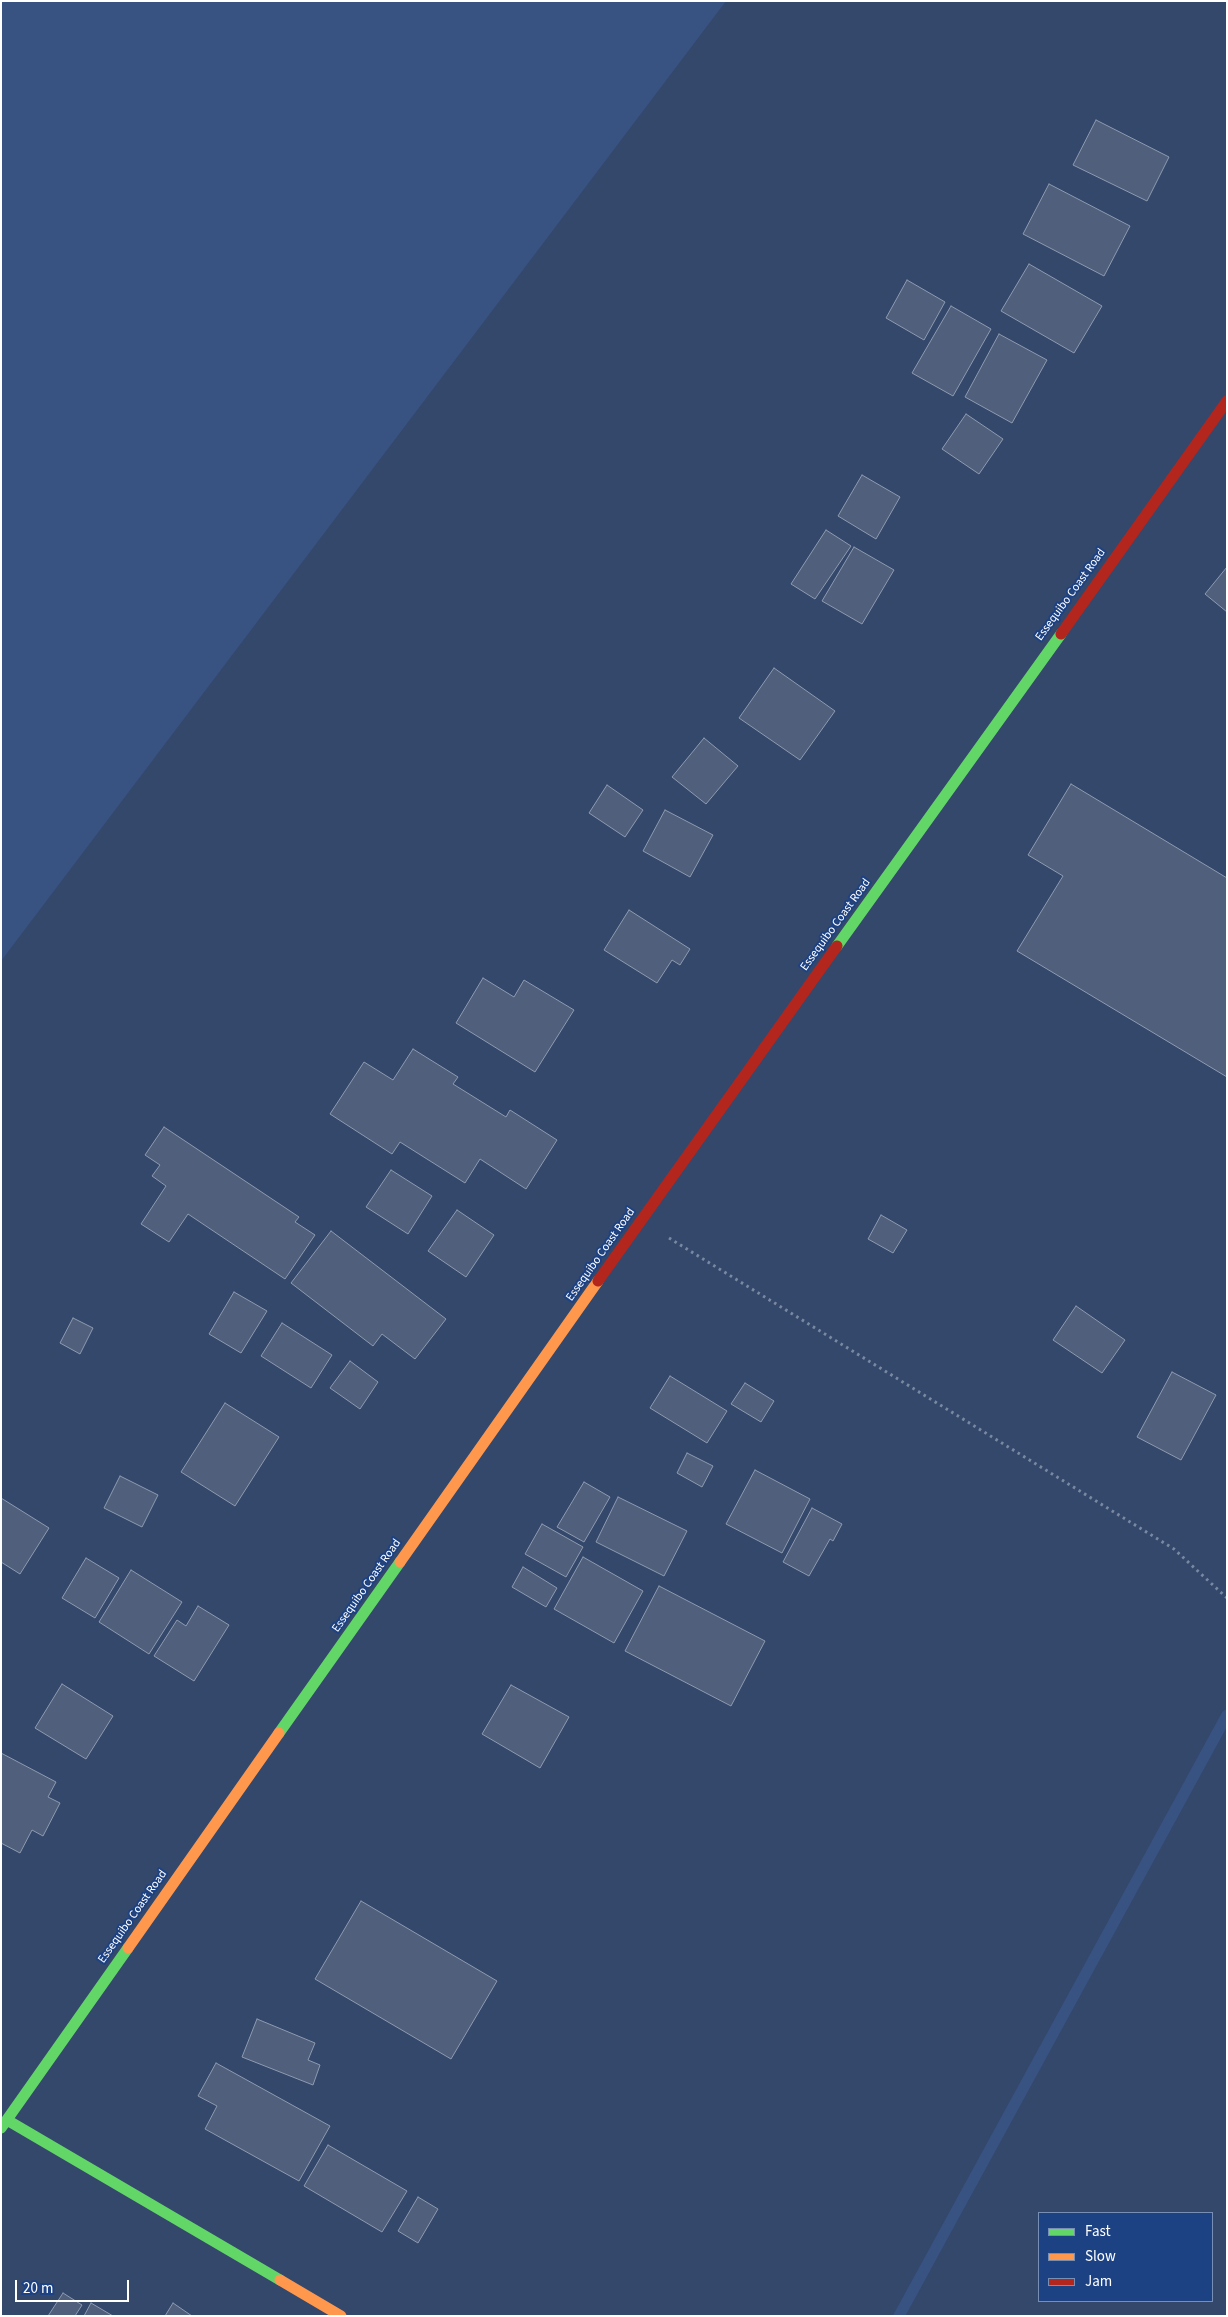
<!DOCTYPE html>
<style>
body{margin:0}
#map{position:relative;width:1228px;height:2317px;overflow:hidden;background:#34486c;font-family:"Source Sans 3",sans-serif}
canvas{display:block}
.frame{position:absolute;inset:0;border:2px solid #fff;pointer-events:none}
.legend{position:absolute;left:1038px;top:2212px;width:175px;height:90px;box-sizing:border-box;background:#1d4283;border:1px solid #778eb5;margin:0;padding:6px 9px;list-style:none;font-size:15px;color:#fff}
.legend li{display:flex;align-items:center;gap:10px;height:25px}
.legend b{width:25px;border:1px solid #778eb5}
.scale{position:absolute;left:15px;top:2280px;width:114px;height:22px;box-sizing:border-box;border:2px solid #fff;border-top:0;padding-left:6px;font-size:15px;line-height:18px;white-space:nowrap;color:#fff;-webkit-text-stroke:4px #1d4283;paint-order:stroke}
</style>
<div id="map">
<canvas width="1228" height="2317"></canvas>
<div class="frame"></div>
<ul class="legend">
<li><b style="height:6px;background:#63d668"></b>Fast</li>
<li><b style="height:6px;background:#ff974d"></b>Slow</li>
<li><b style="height:6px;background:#b3261e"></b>Jam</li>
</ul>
<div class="scale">20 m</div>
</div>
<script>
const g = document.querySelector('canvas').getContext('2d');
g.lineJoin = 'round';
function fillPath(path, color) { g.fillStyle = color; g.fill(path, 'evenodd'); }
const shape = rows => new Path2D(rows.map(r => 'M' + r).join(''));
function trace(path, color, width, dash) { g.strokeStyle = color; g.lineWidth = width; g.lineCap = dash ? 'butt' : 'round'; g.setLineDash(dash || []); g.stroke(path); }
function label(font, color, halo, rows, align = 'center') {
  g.font = font + ' "Source Sans 3",sans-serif'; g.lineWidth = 4; g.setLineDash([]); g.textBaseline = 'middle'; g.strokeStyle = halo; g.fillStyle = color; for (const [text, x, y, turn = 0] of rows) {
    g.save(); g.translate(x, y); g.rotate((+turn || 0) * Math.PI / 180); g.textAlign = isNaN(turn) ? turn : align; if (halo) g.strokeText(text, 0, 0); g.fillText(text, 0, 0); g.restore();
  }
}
fillPath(shape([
 [1,1,726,1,1,961]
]), '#385382');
trace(shape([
 [899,2316,1227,1715]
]), '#385382', 11);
const building = shape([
 [1096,120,1169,157,1147,201,1073,165,1096,120],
 [1049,184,1130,226,1104,276,1023,234,1049,184],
 [1029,264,1102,306,1074,353,1001,311,1029,264],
 [907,280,945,302,924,340,886,318,907,280],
 [951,306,991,329,953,396,912,373,951,306],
 [999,334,1047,360,1012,423,965,397,999,334],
 [966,414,1003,439,979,474,942,449,966,414],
 [862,475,900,497,876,539,838,516,862,475],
 [826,530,851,546,815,599,791,584,826,530],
 [854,547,894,570,862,624,822,601,854,547],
 [1227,567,1227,612,1205,594,1227,567],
 [774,668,835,711,800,760,739,718,774,668],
 [704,738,738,766,706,804,672,777,704,738],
 [1071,784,1227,878,1227,1077,1017,951,1063,876,1028,855,1071,784],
 [607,785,643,810,625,837,589,813,607,785],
 [665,810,713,835,690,877,643,851,665,810],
 [629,910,690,949,680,965,672,960,657,983,604,950,629,910],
 [483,978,514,997,524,980,574,1010,535,1072,456,1023,483,978],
 [413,1049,458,1077,453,1084,506,1117,510,1110,557,1140,526,1189,480,1159,465,1183,400,1142,392,1154,330,1114,364,1062,393,1080,413,1049],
 [164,1127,299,1217,295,1222,315,1235,285,1279,188,1214,169,1242,141,1224,166,1186,152,1176,160,1165,145,1155,164,1127],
 [391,1170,432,1196,408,1234,366,1207,391,1170],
 [457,1210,494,1235,466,1277,428,1251,457,1210],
 [881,1215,907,1230,893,1253,868,1239,881,1215],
 [331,1231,446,1319,415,1359,382,1334,373,1346,291,1283,331,1231],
 [234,1292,267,1311,241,1353,209,1334,234,1292],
 [1076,1306,1125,1340,1102,1373,1053,1340,1076,1306],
 [73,1318,93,1328,80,1354,60,1343,73,1318],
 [282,1323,332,1355,311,1388,261,1356,282,1323],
 [350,1361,378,1382,360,1409,330,1388,350,1361],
 [1172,1372,1216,1395,1181,1460,1137,1437,1172,1372],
 [670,1376,727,1411,707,1443,650,1408,670,1376],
 [745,1383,774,1401,761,1422,731,1404,745,1383],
 [225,1403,279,1437,235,1506,181,1472,225,1403],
 [687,1453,713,1466,702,1487,677,1473,687,1453],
 [755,1470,810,1499,782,1553,726,1524,755,1470],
 [120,1476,158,1495,142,1527,104,1508,120,1476],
 [584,1482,610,1497,584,1542,557,1527,584,1482],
 [618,1497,687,1531,664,1576,596,1542,618,1497],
 [1,1498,49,1528,20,1574,1,1562,1,1498],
 [812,1508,842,1524,833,1541,830,1539,809,1576,783,1562,812,1508],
 [542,1524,583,1547,566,1577,525,1554,542,1524],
 [583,1557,643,1591,614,1643,554,1609,583,1557],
 [86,1558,119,1578,95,1618,62,1598,86,1558],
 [523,1567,557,1588,546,1607,512,1587,523,1567],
 [131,1570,182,1602,149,1654,99,1622,131,1570],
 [659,1586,765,1641,731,1706,625,1651,659,1586],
 [198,1606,229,1625,194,1681,154,1656,177,1620,186,1626,198,1606],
 [62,1684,113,1716,86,1759,35,1728,62,1684],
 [511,1685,569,1717,540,1768,482,1734,511,1685],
 [1,1753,56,1782,48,1797,60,1803,43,1836,32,1830,20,1853,1,1843,1,1753],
 [361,1901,497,1981,451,2059,315,1979,361,1901],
 [257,2019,315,2043,308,2060,320,2065,313,2085,242,2057,257,2019],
 [216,2063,330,2126,299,2181,205,2129,217,2106,198,2096,216,2063],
 [328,2145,407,2191,382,2232,304,2186,328,2145],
 [418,2197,438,2209,418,2243,398,2231,418,2197],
 [63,2293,82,2305,75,2316,48,2316,63,2293],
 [91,2303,113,2316,84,2316,91,2303],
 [173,2303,192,2316,165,2316,173,2303]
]);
fillPath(building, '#50607c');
trace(building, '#8e9ab0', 1);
trace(shape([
 [669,1238,1174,1549,1227,1598]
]), '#7a89a2', 3, [2.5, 4]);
trace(shape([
 [837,946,1061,634],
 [279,1733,400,1562],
 [7,2120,280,2280],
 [1,2128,128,1948]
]), '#63d668', 11);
trace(shape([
 [400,1562,598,1281],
 [128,1948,279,1733],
 [280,2280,341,2316]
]), '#ff974d', 11);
trace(shape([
 [1061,634,1227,401],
 [598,1281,837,946]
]), '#b3261e', 11);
label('12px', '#fff', '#1d4283', [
 ["Essequibo Coast Road",1071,595,-54],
 ["Essequibo Coast Road",836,925,-54],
 ["Essequibo Coast Road",601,1255,-55],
 ["Essequibo Coast Road",367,1586,-55],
 ["Essequibo Coast Road",133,1917,-55]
]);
</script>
